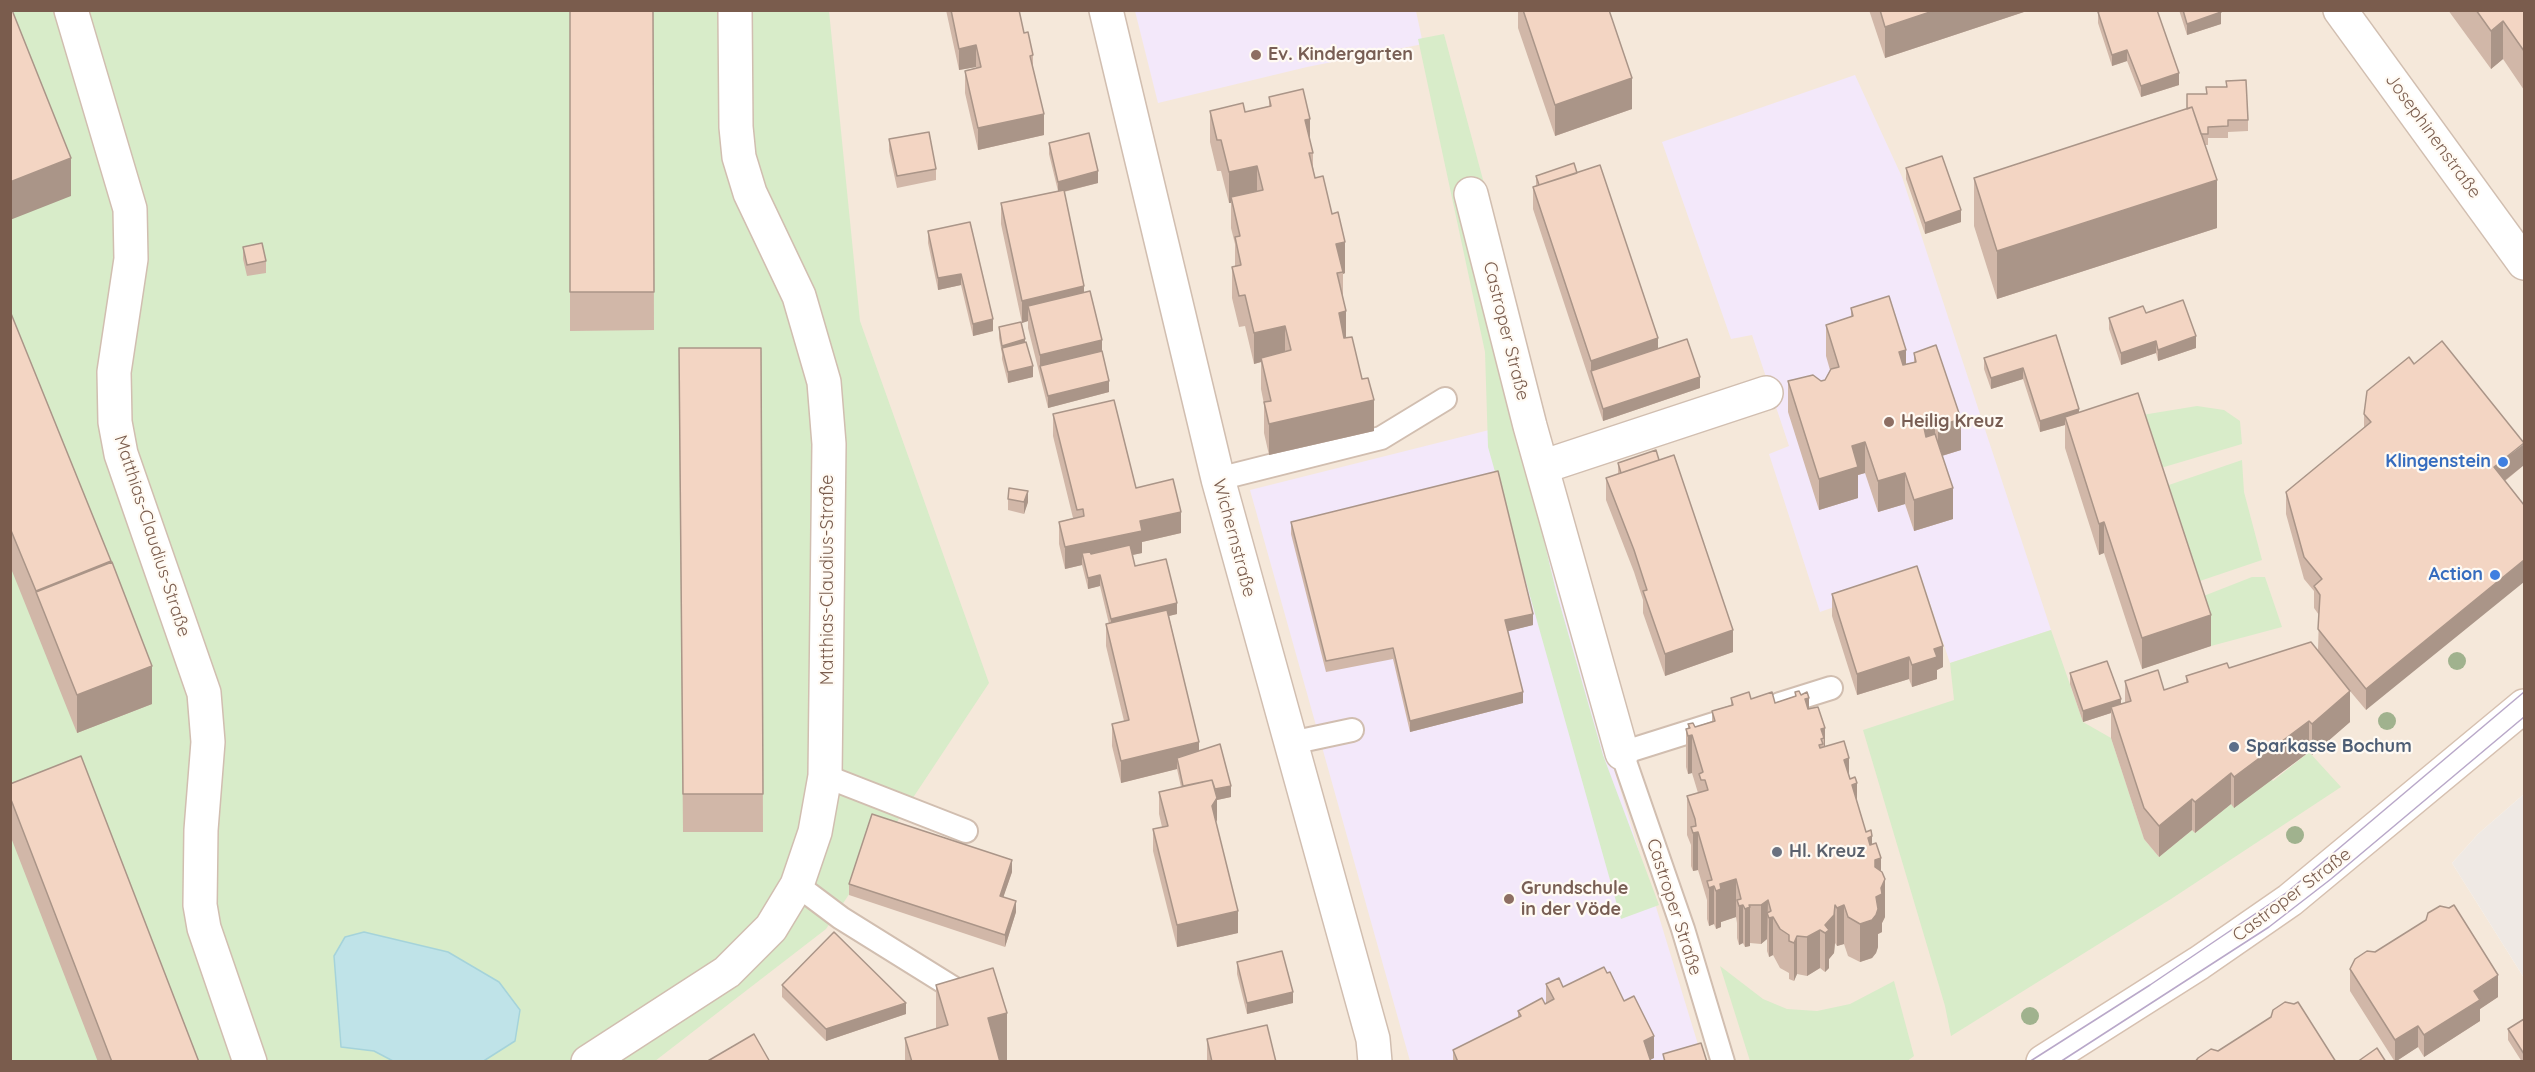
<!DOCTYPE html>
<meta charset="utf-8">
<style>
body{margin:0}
#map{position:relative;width:2535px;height:1072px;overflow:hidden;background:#fdf6ec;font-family:Quicksand,sans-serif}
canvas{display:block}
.frame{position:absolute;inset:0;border:12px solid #7a5c4d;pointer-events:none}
</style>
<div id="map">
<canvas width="2535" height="1072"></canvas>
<div class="frame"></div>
</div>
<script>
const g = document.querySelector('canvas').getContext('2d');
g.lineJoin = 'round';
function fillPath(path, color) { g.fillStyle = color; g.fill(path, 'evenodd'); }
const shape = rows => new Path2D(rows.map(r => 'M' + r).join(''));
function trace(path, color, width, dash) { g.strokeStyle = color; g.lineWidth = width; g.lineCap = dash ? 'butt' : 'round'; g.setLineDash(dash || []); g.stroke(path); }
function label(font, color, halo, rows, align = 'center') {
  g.font = font + ' Quicksand,sans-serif'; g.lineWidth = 4.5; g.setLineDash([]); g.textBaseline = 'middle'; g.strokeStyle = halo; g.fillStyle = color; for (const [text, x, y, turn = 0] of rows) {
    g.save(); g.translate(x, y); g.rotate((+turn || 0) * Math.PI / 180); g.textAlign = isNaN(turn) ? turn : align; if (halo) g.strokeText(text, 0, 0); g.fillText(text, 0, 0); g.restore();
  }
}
fillPath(shape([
 [10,11,2524,11,2524,794,2478,834,2452,863,2524,978,2524,1061,11,1061]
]), '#f5e8da');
fillPath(shape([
 [2524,794,2524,978,2452,863,2478,834]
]), '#efe9e4');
fillPath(shape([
 [1135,11,1416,11,1423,44,1307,67,1158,103],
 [1855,75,1902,177,2051,630,1950,663,1921,576,1820,612,1769,454,1789,446,1752,335,1731,339,1662,142],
 [1509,425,1703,1061,1410,1061,1250,490]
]), '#f3e8fa');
fillPath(shape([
 [10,11,829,11,860,321,989,683,826,929,655,1061,11,1061],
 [1444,34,1486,191,1462,198,1556,591,1603,755,1659,905,1621,919,1488,447,1485,352,1418,39],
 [2197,406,2224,410,2240,421,2242,444,2154,470,2136,416],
 [2242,460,2244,492,2262,560,2191,584,2160,488],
 [2252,577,2265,577,2282,627,2211,646,2196,599],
 [2051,630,2083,722,2111,738,2144,839,2159,857,2192,830,2195,833,2231,804,2234,807,2271,779,2273,781,2309,752,2341,787,2171,899,1951,1036,1945,1006,1863,730,1954,700,1950,663],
 [1720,966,1763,999,1787,1009,1817,1011,1850,1004,1894,981,1914,1056,1906,1062,1750,1061]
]), '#d8ecc9');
const water = shape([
 [364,932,448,952,499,982,520,1010,515,1041,482,1062,393,1061,374,1051,341,1047,334,956,345,937,364,932]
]);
fillPath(water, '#bfe3e8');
trace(water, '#a5d3da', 1.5);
const service = shape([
 [1218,479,1381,438,1445,399],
 [1780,704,1831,688],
 [1714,724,1622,753,1683,929,1723,1062],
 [1291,743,1352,730],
 [825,776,966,831],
 [797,885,841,918,955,989]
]);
const minor = shape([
 [71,10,130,209,131,259,114,372,115,422,121,454,204,693,208,742,201,830,200,905,204,928,250,1062],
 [1106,10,1218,479,1373,1039,1375,1062],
 [1471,194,1530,426,1622,753],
 [1542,467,1766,393],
 [588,1062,727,972,771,928,797,885,815,832,825,776,829,444,824,382,799,296,750,193,739,157,736,127,735,10]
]);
const tertiary = shape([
 [2340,10,2524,263]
]);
const secondary = shape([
 [2043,1062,2199,963,2290,900,2524,706]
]);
trace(service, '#d1beb0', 26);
trace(minor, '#d1beb0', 36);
trace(tertiary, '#d1beb0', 36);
trace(secondary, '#d6c0b0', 36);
trace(service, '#fff', 22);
trace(minor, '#fff', 33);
trace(tertiary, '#fff', 33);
trace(secondary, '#fff', 33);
trace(shape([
 [2029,1062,2150,985,2286,893,2524,692],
 [2060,1062,2269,927,2331,879,2524,717]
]), '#b9a8c9', 1.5);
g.fillStyle = '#a0b28e';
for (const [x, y] of [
 [2457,661],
 [2387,721],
 [2295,835],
 [2030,1016]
]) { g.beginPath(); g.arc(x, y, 9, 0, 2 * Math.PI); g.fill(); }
fillPath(shape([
 [570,10,653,10,654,330,570,331],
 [946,10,1019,10,1024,33,1033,55,1033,69,1044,135,978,150,965,93,965,71,976,68,976,67,959,70],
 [1518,10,1609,10,1632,109,1555,136,1518,28],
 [1869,10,2030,10,1885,58],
 [2179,10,2220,10,2221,24,2187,35],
 [2448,10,2524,10,2524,90,2503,59,2491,69],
 [2098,12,2179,85,2141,97,2127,61,2112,66,2098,23],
 [2206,87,2248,120,2248,131,2228,132,2228,138,2208,138,2208,145,2205,145,2217,228,1997,299,1974,226,1974,178,2187,109,2206,94],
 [1269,97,1310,141,1313,153,1313,167,1315,178,1345,273,1343,274,1343,298,1346,338,1374,431,1269,455,1264,433,1264,404,1261,389,1261,362,1254,364,1245,326,1239,327,1232,298,1232,267,1235,266,1235,244,1231,228,1231,203,1229,203,1221,171,1217,171,1210,142,1210,111,1245,112,1269,106],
 [889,139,936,169,936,180,897,188,889,151],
 [1049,143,1098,183,1064,192,1084,292,1102,351,1109,392,1048,408,1028,328,1028,321,1022,323,1001,224,1001,203,1058,191,1049,154],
 [1906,168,1961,222,1925,234,1906,179],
 [1577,173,1658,349,1700,388,1603,421,1533,209,1533,187,1536,186,1536,176],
 [970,222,993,331,973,336,961,285,938,290,928,243,928,231],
 [243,247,266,261,266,273,247,276,243,259],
 [1851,308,1906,364,1914,362,1914,353,1961,450,1942,456,1953,519,1914,531,1905,504,1878,512,1865,473,1858,475,1858,498,1819,510,1788,412,1788,381,1821,381,1825,380,1830,370,1826,356,1826,325,1851,317],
 [10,311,111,563,152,704,77,733,10,566],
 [2146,313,2196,348,2158,361,2156,353,2121,365,2109,329,2109,318],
 [999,327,1025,342,1033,377,1008,383,1002,359,1002,354,999,338],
 [2056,335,2079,412,2211,646,2142,669,2104,553,2099,555,2065,448,2065,425,2040,432,2023,379,1991,389,1984,369,1984,358],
 [761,348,763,832,683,832,679,386],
 [2414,364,2524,465,2505,481,2366,710,2350,691,2350,722,2312,755,2309,752,2234,808,2231,804,2195,833,2192,830,2159,857,2144,839,2111,738,2111,713,2083,722,2070,684,2070,673,2121,704,2125,703,2125,681,2164,690,2186,682,2186,676,2229,668,2318,650,2319,615,2314,608,2314,591,2304,579,2286,514,2286,492,2364,428,2364,414],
 [1053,414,1136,488,1181,533,1142,542,1142,553,1132,555,1135,566,1177,614,1169,616,1199,751,1231,797,1217,800,1217,820,1216,822,1238,933,1177,947,1153,851,1153,829,1162,827,1159,814,1159,792,1181,787,1177,769,1121,783,1112,746,1112,724,1124,721,1106,646,1106,624,1109,624,1100,586,1088,589,1082,565,1065,569,1059,544,1059,522,1073,518,1053,436],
 [1618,463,1733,652,1665,676,1643,613,1643,600,1634,572,1606,500,1606,478,1618,474],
 [1008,499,1028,502,1024,514,1008,510],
 [1291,522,1533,625,1508,631,1523,703,1410,732,1393,659,1326,672,1291,534],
 [1832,594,1943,667,1937,670,1937,679,1912,687,1909,679,1857,695,1832,616],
 [1795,692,1801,695,1809,709,1825,728,1825,747,1849,775,1866,832,1872,844,1881,871,1885,917,1882,923,1882,932,1878,934,1878,947,1876,953,1872,958,1860,962,1848,956,1844,944,1837,946,1835,943,1834,953,1829,959,1829,968,1825,972,1820,968,1807,976,1797,974,1794,981,1789,979,1789,973,1780,968,1773,955,1769,957,1767,951,1767,939,1761,944,1750,943,1750,946,1745,947,1743,943,1739,945,1737,938,1737,923,1736,917,1721,922,1721,927,1716,929,1714,924,1709,926,1707,919,1707,900,1698,870,1693,871,1691,866,1691,845,1687,835,1687,796,1698,793,1692,773,1688,774,1686,767,1686,729,1688,728,1688,724,1695,727,1712,721,1712,711,1731,705,1731,698,1775,703,1795,696],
 [10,784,199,1062,98,1062,10,835],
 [1012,872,1003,897,1016,912,1005,947,849,895,849,884],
 [1237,962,1293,1003,1247,1014,1237,974],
 [2350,969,2498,997,2480,1009,2480,1021,2424,1057,2418,1047,2395,1062,2350,991],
 [1546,984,1563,987,1654,1058,1651,1059,1651,1062,1453,1062,1453,1050,1518,1018,1518,1011,1546,1003],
 [782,985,906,1014,826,1041,782,997],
 [936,985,1007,1061,905,1062,905,1038,936,1029],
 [2524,1019,2524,1062,2522,1062,2508,1040,2508,1029],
 [1207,1039,1276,1062,1207,1062]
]), '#d1b7a8');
fillPath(shape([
 [1936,10,2030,10,1885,58,1885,27],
 [2221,12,2221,24,2187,35,2187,24],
 [2503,21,2503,59,2491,69,2491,31],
 [976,45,976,67,959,70,959,49],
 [2127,50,2127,61,2112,66,2112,55],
 [2179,73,2179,85,2141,97,2141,86],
 [1632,78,1632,109,1555,136,1555,105],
 [1044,114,1044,135,978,150,978,128],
 [1310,119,1310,150,1305,120],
 [71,158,71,196,10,220,10,182],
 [1257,166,1257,197,1231,197,1231,203,1229,203,1229,172],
 [1098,171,1098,183,1058,193,1058,182],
 [2217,180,2217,228,1997,299,1997,251],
 [1961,210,1961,222,1925,234,1925,223],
 [1345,242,1345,273,1343,274,1336,244],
 [961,274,961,285,938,290,938,278],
 [1084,286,1084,308,1028,306,1028,321,1022,323,1022,301],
 [1346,311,1346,342,1339,344,1339,313],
 [993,319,993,331,973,336,973,324],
 [1285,326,1285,357,1261,358,1261,362,1254,364,1254,333],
 [2196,336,2196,348,2158,361,2158,350],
 [1658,338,1658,360,1591,371,1591,361],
 [1025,339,1025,351,1002,350,1002,346],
 [1102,340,1102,362,1040,366,1040,355],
 [2156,341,2156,353,2121,365,2121,353],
 [1906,350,1906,381,1899,352],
 [1033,366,1033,377,1008,383,1008,372],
 [2023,368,2023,379,1991,389,1991,378],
 [1700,377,1700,388,1603,421,1603,409],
 [1109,381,1109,392,1048,408,1048,396],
 [1374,400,1374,431,1269,455,1269,424],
 [2079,409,2079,420,2065,417,2065,425,2040,432,2040,421],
 [1935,418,1935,449,1923,454,1923,423],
 [1961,419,1961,450,1938,457,1938,426],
 [1865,442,1865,473,1858,475,1858,498,1819,510,1819,479,1852,446],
 [2524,444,2524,465,2494,489,2494,467],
 [1905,473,1905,504,1878,512,1878,481],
 [1953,488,1953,519,1914,531,1914,500],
 [1028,491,1028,502,1024,514,1024,502],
 [1181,512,1181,533,1142,542,1142,553,1085,565,1082,553,1082,565,1065,569,1065,547,1140,521],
 [2104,522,2104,553,2099,555,2099,524],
 [2524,560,2524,582,2366,710,2366,689],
 [111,561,111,599,36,592,36,629,36,591],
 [1100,575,1100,586,1088,589,1088,578],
 [1177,603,1177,614,1111,630,1111,619],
 [1533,614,1533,625,1505,632,1505,620],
 [2211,615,2211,646,2142,669,2142,638],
 [1733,630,1733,652,1665,676,1665,654],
 [1943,646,1943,667,1937,670,1937,679,1912,687,1912,665,1934,649],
 [1909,657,1909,679,1857,695,1857,674],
 [152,666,152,704,77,733,77,695],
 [2350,691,2350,722,2312,755,2312,724],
 [1523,692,1523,703,1410,732,1410,721],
 [1809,698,1809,736,1805,699],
 [2121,699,2121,710,2111,707,2111,713,2083,722,2083,711],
 [2309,721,2309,752,2234,808,2234,777],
 [1825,728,1825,766,1824,766,1824,738,1821,729],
 [1692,735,1692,773,1688,774,1688,736],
 [1199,742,1199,764,1177,758,1177,769,1121,783,1121,761],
 [1849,758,1849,796,1844,760],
 [2231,773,2231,804,2195,833,2195,802],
 [1857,783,1857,821,1852,785],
 [1231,786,1231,797,1217,800,1217,820,1212,828,1186,796],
 [2192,799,2192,830,2159,857,2159,826],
 [1698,832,1698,870,1693,871,1693,833],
 [1872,836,1872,874,1868,838],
 [1881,858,1881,888,1885,879,1885,917,1882,923,1882,932,1878,934,1878,947,1876,953,1872,958,1860,962,1860,924,1875,860],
 [1012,860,1012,872,1000,907,1000,896],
 [1736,879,1736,917,1721,922,1721,927,1716,929,1716,891,1720,884],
 [1714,886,1714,924,1709,926,1709,888],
 [1768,900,1767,939,1761,944,1761,905],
 [1016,901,1016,912,1005,947,1005,935],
 [1743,905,1743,943,1739,945,1739,906],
 [1835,905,1835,943,1834,953,1829,959,1829,968,1825,972,1825,925],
 [1844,905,1844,944,1837,946,1837,908],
 [1750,907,1750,946,1745,947,1745,909],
 [1238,911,1238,933,1177,947,1177,925],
 [1773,917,1773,955,1769,957,1769,918],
 [1820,930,1820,968,1807,976,1807,937],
 [1797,936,1797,974,1794,981,1794,943],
 [2498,975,2498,997,2480,1009,2480,1021,2424,1057,2424,1035,2474,991],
 [1293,992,1293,1003,1247,1014,1247,1003],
 [906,1003,906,1014,826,1041,826,1029],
 [1007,1013,1007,1061,988,1062,988,1018],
 [2418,1026,2418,1047,2395,1062,2395,1040],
 [1654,1036,1654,1058,1646,1062,1644,1041]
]), '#aa9588');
const building = shape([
 [10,10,12,10,71,158,10,182,10,10],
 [570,10,653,10,654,292,570,292,570,10],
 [951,10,1019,10,1024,33,1028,32,1033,55,1030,56,1044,114,978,128,965,71,981,67,976,45,959,49,951,10],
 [1523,10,1609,10,1632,78,1555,105,1523,10],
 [1880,10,1936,10,1885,27,1880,10],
 [2103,10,2157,10,2179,73,2141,86,2127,50,2112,55,2098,12,2103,10],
 [2183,10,2220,10,2221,12,2187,24,2183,10],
 [2476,10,2524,10,2524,51,2503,21,2491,31,2476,10],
 [2246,80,2248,120,2228,120,2228,126,2208,127,2208,134,2201,134,2192,107,2187,109,2187,94,2207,94,2206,87,2227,87,2226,81,2246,80],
 [1303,89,1310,119,1305,120,1313,153,1309,153,1315,178,1323,176,1332,214,1338,212,1345,242,1336,244,1343,272,1337,273,1346,311,1339,313,1344,338,1352,337,1362,379,1368,378,1374,400,1269,424,1264,402,1271,401,1261,358,1291,350,1285,326,1254,333,1245,295,1239,296,1232,267,1241,265,1235,237,1240,236,1231,197,1263,190,1257,166,1229,172,1221,140,1217,140,1210,111,1243,103,1245,112,1271,106,1269,97,1303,89],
 [2192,107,2217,180,1997,251,1974,178,2192,107],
 [929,132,936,169,897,176,889,139,929,132],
 [1089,133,1098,171,1058,182,1049,143,1089,133],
 [1942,156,1961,210,1925,223,1906,168,1942,156],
 [1574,163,1577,173,1539,185,1536,176,1574,163],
 [1600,165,1658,338,1591,361,1533,187,1600,165],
 [1064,190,1084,286,1022,301,1001,203,1064,190],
 [970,222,993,319,973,324,961,274,938,278,928,231,970,222],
 [262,243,266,261,247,265,243,247,262,243],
 [1090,291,1102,340,1040,355,1028,306,1090,291],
 [1889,296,1906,350,1899,352,1903,365,1916,362,1914,353,1936,345,1961,419,1938,426,1935,418,1923,423,1926,437,1935,434,1953,488,1914,500,1905,473,1878,481,1865,442,1852,446,1858,467,1819,479,1788,381,1813,375,1821,381,1825,380,1831,369,1839,367,1826,325,1853,316,1851,308,1889,296],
 [2183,300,2196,336,2158,350,2156,341,2121,353,2109,318,2143,306,2146,313,2183,300],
 [10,311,111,561,36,591,10,528,10,311],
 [1021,322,1025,339,1002,346,999,327,1021,322],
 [2056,335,2079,409,2040,421,2023,368,1991,378,1984,358,2056,335],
 [1687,339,1700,377,1603,409,1591,371,1687,339],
 [2442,341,2524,443,2494,467,2524,505,2524,560,2366,689,2318,629,2320,595,2314,586,2322,579,2304,557,2286,492,2371,422,2364,414,2367,391,2409,357,2414,364,2442,341],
 [1026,342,1033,366,1008,372,1002,348,1026,342],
 [679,348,761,348,763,794,683,794,679,348],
 [1102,351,1109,381,1048,396,1040,366,1102,351],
 [2138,393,2211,615,2142,638,2104,522,2099,524,2065,417,2138,393],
 [1114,400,1136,488,1173,479,1181,512,1140,521,1142,531,1065,547,1059,522,1084,516,1083,509,1077,510,1053,414,1114,400],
 [1656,450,1659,460,1621,473,1618,463,1656,450],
 [1674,455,1733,630,1665,654,1643,591,1647,590,1634,550,1606,478,1674,455],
 [1498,471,1533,614,1505,620,1523,692,1410,721,1393,648,1326,661,1291,522,1498,471],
 [1009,488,1028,491,1024,502,1008,499,1009,488],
 [1130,545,1135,566,1166,559,1177,603,1111,619,1100,575,1088,578,1082,553,1090,552,1091,554,1130,545],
 [112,562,152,666,77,695,36,592,112,562],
 [1917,566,1943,646,1934,649,1937,657,1912,665,1909,657,1857,674,1832,594,1917,566],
 [1167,610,1199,742,1121,761,1112,724,1129,720,1106,624,1167,610],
 [2311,642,2350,691,2312,724,2309,721,2234,777,2231,773,2195,802,2192,799,2159,826,2144,808,2111,707,2131,701,2125,681,2158,670,2164,690,2188,682,2186,676,2227,663,2229,668,2311,642],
 [2107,661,2121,699,2083,711,2070,673,2107,661],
 [1799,691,1801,695,1807,692,1809,698,1805,699,1808,709,1818,707,1825,728,1821,729,1824,738,1821,739,1823,744,1819,745,1820,748,1844,741,1849,758,1844,760,1850,779,1855,777,1857,783,1852,785,1866,832,1871,830,1872,836,1868,838,1870,845,1876,843,1881,858,1875,860,1875,867,1882,872,1885,879,1881,888,1882,894,1876,897,1878,909,1876,915,1872,920,1860,924,1848,917,1844,905,1837,908,1835,905,1834,915,1825,925,1829,930,1825,933,1820,930,1807,937,1797,936,1794,943,1789,941,1789,935,1780,929,1773,917,1769,918,1767,913,1771,911,1768,900,1761,905,1749,905,1750,907,1745,909,1743,905,1739,906,1737,900,1741,899,1736,879,1720,884,1721,889,1716,891,1714,886,1709,888,1707,881,1712,880,1698,832,1693,833,1691,827,1696,826,1695,819,1687,796,1708,790,1705,780,1701,780,1699,774,1703,772,1692,735,1688,736,1686,729,1690,728,1688,724,1693,723,1695,727,1715,721,1712,711,1733,705,1731,698,1749,692,1751,699,1772,692,1775,703,1796,696,1795,692,1799,691],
 [1220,744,1231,786,1215,789,1212,780,1183,786,1177,758,1220,744],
 [81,756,199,1062,112,1062,10,797,10,784,81,756],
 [1212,780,1217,798,1212,806,1238,911,1177,925,1153,829,1168,826,1159,792,1212,780],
 [872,814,1012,860,1000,896,1016,901,1005,935,849,884,872,814],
 [2454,905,2498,975,2474,991,2480,1000,2424,1035,2418,1026,2395,1040,2350,969,2355,959,2367,951,2375,952,2426,920,2428,913,2440,906,2449,908,2454,905],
 [834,932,906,1003,826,1029,782,985,834,932],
 [1282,951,1293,992,1247,1003,1237,962,1282,951],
 [1604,967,1607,973,1610,972,1624,1001,1634,996,1654,1036,1644,1041,1651,1062,1458,1062,1453,1050,1521,1016,1518,1011,1542,998,1545,1004,1554,999,1546,984,1559,978,1563,987,1604,967],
 [993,968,1007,1013,988,1018,1000,1062,912,1062,905,1038,948,1025,936,985,993,968],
 [2285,1002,2294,1004,2298,1002,2336,1062,2195,1062,2198,1058,2211,1049,2218,1051,2271,1017,2273,1010,2285,1002],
 [2524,1019,2524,1054,2508,1029,2524,1019],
 [1267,1025,1276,1062,1212,1062,1207,1039,1267,1025],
 [754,1034,770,1062,706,1062,754,1034],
 [1701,1043,1707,1062,1665,1062,1663,1054,1701,1043],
 [2377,1048,2386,1062,2357,1062,2377,1048]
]);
fillPath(building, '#f3d5c3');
trace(building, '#aa9588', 1.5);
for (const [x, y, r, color] of [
 [1256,55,6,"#8d6e63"],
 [1889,422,6,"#8d6e63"],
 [2503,462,6,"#3f7fe0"],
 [2495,575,6,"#3f7fe0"],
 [2234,747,6,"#5c6f8a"],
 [1777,852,6,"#6b7280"],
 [1509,899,6,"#8d6e63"]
]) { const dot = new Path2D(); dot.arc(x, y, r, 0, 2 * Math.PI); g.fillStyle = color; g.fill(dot); trace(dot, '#fffaf3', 2); }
label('bold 18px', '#785e54', '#fffaf3', [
 ["Ev. Kindergarten",1268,55],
 ["Heilig Kreuz",1901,422],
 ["Grundschule",1521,889],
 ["in der Vöde",1521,910]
], 'left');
label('18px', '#7a5c4d', '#fffaf3', [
 ["Josephinenstraße",2433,136,54],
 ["Castroper Straße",1506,331,76],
 ["Matthias-Claudius-Straße",152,536,72],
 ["Wichernstraße",1234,538,75],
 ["Matthias-Claudius-Straße",828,580,-90],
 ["Castroper Straße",2292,895,-37],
 ["Castroper Straße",1674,907,72]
]);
label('bold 18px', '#366cbe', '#fffaf3', [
 ["Klingenstein",2491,462],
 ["Action",2483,575]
], 'right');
label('bold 18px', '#4e5e75', '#fffaf3', [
 ["Sparkasse Bochum",2246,747]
], 'left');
label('bold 18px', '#5b616d', '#fffaf3', [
 ["Hl. Kreuz",1789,852]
], 'left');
</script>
